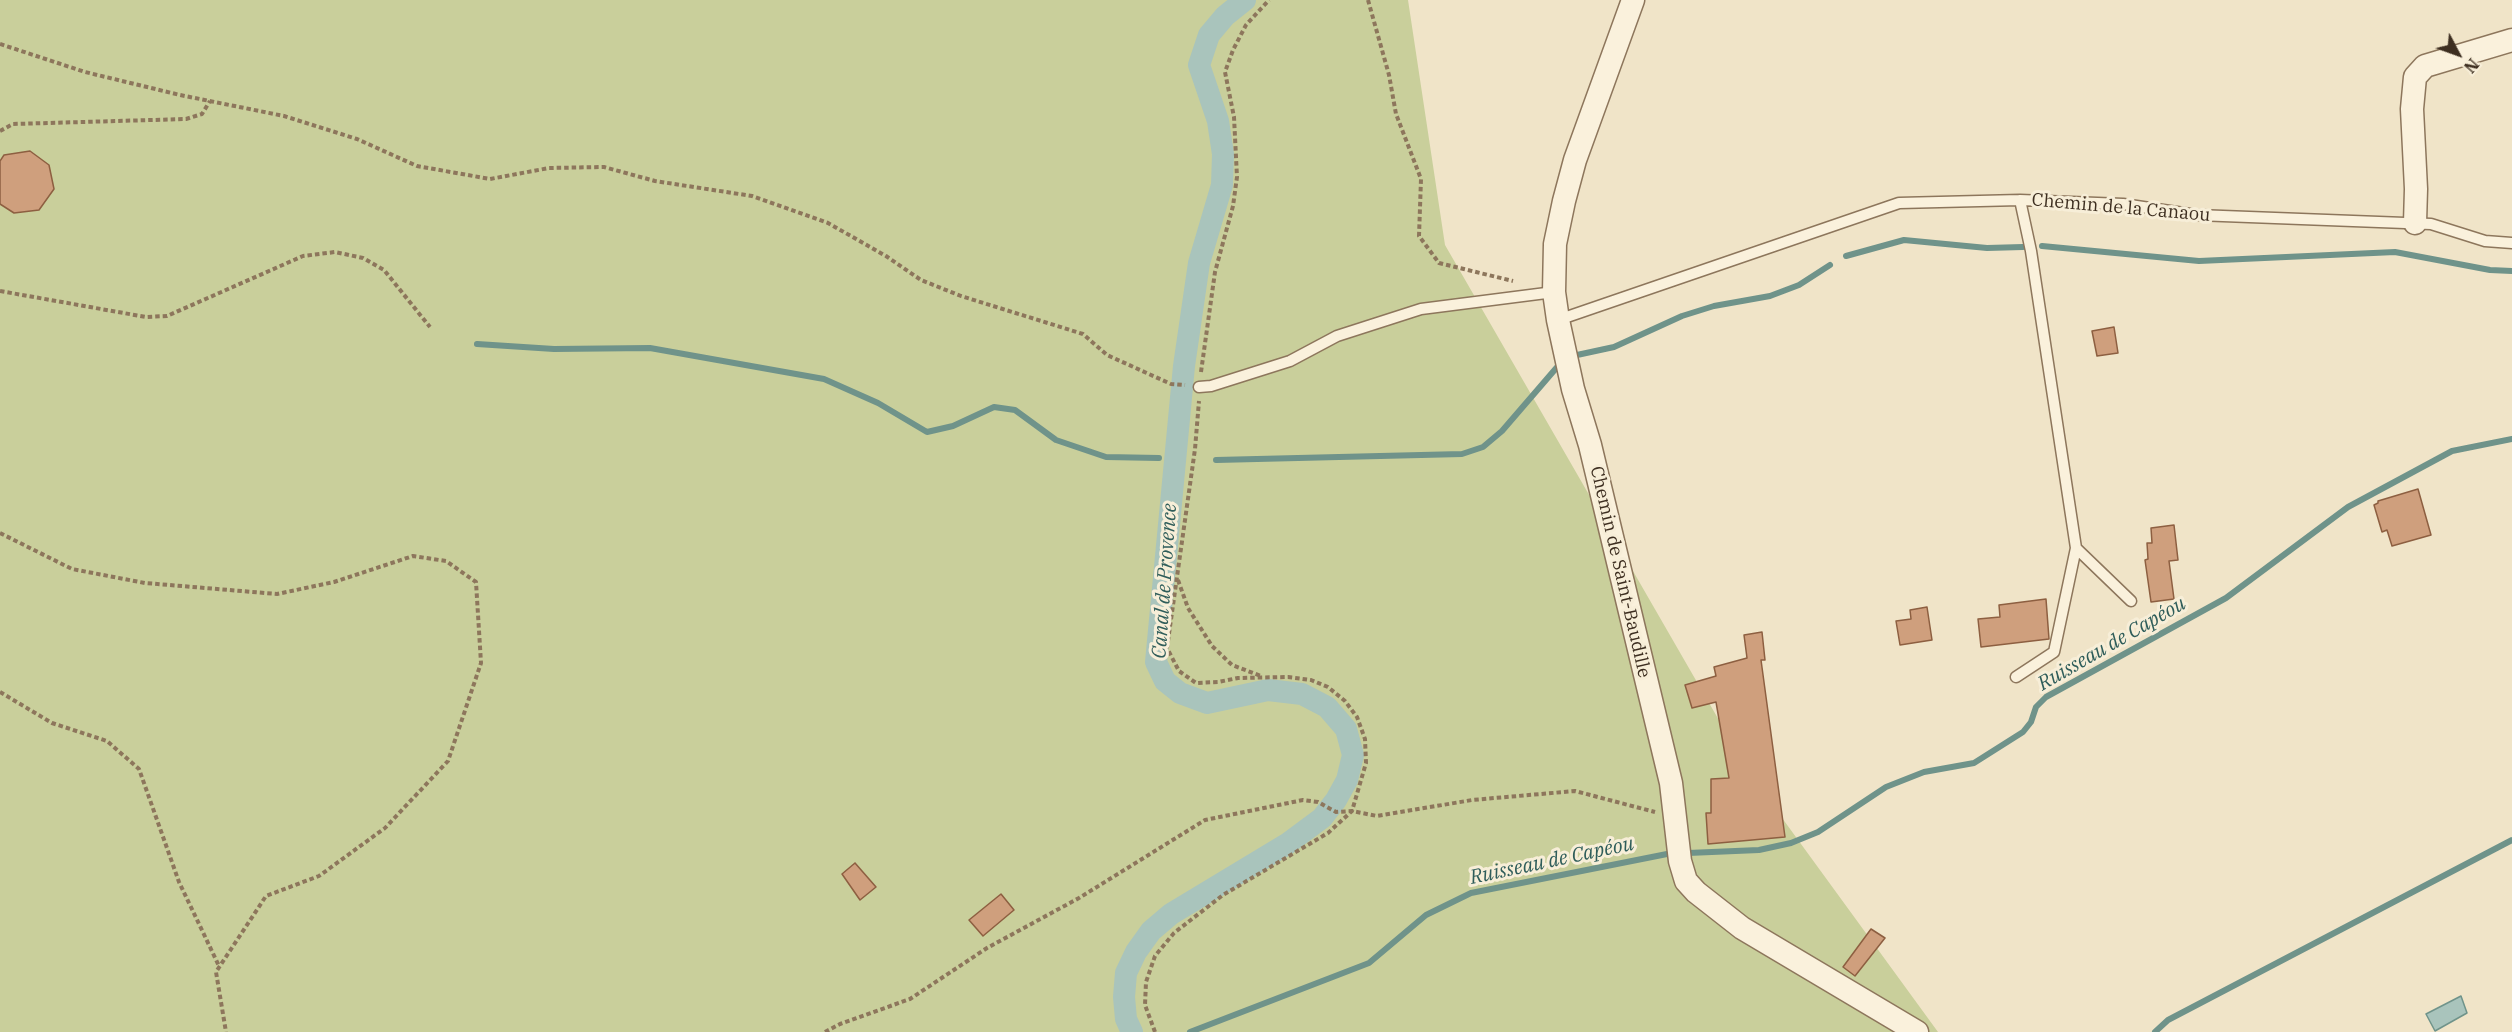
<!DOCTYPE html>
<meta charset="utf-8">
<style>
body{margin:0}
#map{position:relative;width:2512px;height:1032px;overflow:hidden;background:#f0e4c8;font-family:"IBM Plex Serif",serif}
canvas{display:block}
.north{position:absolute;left:2428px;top:24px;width:60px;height:60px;-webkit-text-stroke:4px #f7eed8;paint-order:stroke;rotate:131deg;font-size:16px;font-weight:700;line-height:24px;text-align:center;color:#3d2e20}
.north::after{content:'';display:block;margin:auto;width:21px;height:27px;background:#3d2e20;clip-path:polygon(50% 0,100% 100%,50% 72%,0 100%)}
</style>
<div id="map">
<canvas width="2512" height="1032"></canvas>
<div class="north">N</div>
</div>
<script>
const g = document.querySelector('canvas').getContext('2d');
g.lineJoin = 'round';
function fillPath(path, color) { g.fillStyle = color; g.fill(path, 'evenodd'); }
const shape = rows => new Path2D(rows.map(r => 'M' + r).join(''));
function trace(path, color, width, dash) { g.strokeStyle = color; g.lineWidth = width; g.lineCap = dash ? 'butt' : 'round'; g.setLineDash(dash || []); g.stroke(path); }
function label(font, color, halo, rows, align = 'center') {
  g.font = font + ' "IBM Plex Serif",serif'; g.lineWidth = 6; g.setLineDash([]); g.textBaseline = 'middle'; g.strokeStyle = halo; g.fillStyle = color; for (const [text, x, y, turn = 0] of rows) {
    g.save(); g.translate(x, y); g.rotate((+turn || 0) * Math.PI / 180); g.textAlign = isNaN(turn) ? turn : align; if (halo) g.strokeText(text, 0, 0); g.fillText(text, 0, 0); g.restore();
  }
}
fillPath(shape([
 [0,0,1408,0,1445,245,1750,774,1938,1032,0,1032]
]), '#c9cf9b');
const water = shape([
 [2461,996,2467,1013,2435,1031,2426,1014,2461,996]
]);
fillPath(water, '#a9c4bc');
trace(water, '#6f938a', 1.5);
trace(shape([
 [2042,246,2199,261,2395,252,2490,270,2512,271],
 [1846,256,1904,240,1987,248,2023,247],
 [477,344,554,349,650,348,824,379,878,403,927,432,953,426,994,407,1015,410,1056,440,1106,457,1159,458],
 [1577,355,1614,347,1682,316,1714,306,1770,296,1799,285,1830,265],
 [1216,460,1462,454,1483,447,1502,431,1558,366],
 [1688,853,1759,850,1791,843,1818,832,1886,787,1924,772,1974,763,2023,732,2031,722,2036,707,2046,697,2226,598,2348,507,2452,451,2512,439],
 [1190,1032,1369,963,1426,915,1471,893,1667,854],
 [2155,1032,2168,1020,2512,840]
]), '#6f938a', 6);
trace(shape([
 [1132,1032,1126,1019,1124,997,1126,973,1136,952,1151,931,1171,914,1287,844,1322,818,1336,800,1347,780,1353,755,1346,729,1327,707,1302,694,1268,690,1207,703,1180,693,1165,681,1156,662,1184,366,1199,263,1222,185,1223,154,1218,121,1199,65,1209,35,1225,16,1245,0]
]), '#a9c4bc', 22);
const building = shape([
 [30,151,49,165,54,189,39,210,14,213,0,204,0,161,4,155,30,151],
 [2114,327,2118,353,2097,356,2092,331,2114,327],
 [2418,489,2431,535,2392,546,2387,530,2382,532,2374,505,2378,503,2378,501,2418,489],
 [2174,525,2178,560,2169,561,2174,599,2151,602,2145,560,2148,559,2147,543,2152,543,2151,528,2174,525],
 [2046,599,2049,639,1981,647,1978,619,2000,617,1999,605,2046,599],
 [1927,607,1932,640,1900,645,1896,621,1911,619,1910,610,1927,607],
 [1762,632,1765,660,1761,660,1785,837,1708,844,1706,813,1711,813,1711,779,1729,778,1716,702,1692,708,1685,685,1716,676,1714,667,1747,658,1744,635,1762,632],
 [855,863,876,887,860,900,842,874,855,863],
 [1001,894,1014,910,983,936,969,920,1001,894],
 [1871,929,1885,938,1855,976,1843,967,1871,929]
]);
fillPath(building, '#cf9f7d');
trace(building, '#8d5f41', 1.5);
const service = shape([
 [1558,320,1899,203,2020,200,2123,204,2197,215,2431,224,2485,241,2512,243],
 [1199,387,1211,386,1290,361,1337,336,1421,309,1554,292],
 [2076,548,2131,601],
 [2016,677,2054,652,2076,548,2031,251,2020,200]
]);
const minor = shape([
 [1633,0,1575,160,1564,201,1555,244,1554,292,1558,320,1573,389,1590,445,1671,783,1680,861,1686,881,1696,892,1742,928,1917,1032],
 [2415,223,2416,189,2412,109,2415,77,2425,66,2512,40]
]);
trace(service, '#8d765c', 13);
trace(minor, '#8d765c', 25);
trace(shape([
 [1368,0,1389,75,1396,114,1421,179,1419,236,1439,263,1513,281],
 [0,44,85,72,180,95,284,116,357,139,417,166,490,179,549,168,604,167,655,181,752,196,828,223,886,256,921,280,961,296,1083,334,1107,355,1171,384,1185,385],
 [0,131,13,124,186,119,202,114,210,101],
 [0,291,146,317,167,316,303,256,335,252,363,258,384,270,430,327],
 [1201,372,1215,272,1233,206,1237,177,1234,117,1225,72,1233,50,1246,25,1269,0],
 [0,533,72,569,145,583,277,594,334,582,413,556,446,561,476,582,481,663,448,761,385,828,319,876,266,896,216,972,226,1032],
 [1178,580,1188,608,1212,646,1232,665,1261,676],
 [0,692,52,723,107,741,139,769,179,882,219,966],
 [825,1032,840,1024,910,999,987,948,1079,898,1205,820,1303,800,1318,802,1336,812,1352,811,1377,816,1472,800,1575,791,1655,812],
 [1155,1032,1145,1005,1146,982,1155,956,1174,933,1223,895,1328,833,1352,811,1366,763,1365,739,1357,717,1345,701,1328,687,1311,680,1288,677,1238,678,1218,682,1196,683,1179,671,1167,648,1195,449,1199,401]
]), '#8d765c', 4, [4.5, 3]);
trace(service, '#faf1dc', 10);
trace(minor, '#faf1dc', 22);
label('18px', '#3d2e20', '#f7eed8', [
 ["Chemin de la Canaou",2121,208,5],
 ["Chemin de Saint-Baudille",1620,572,77]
]);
label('italic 20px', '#2f5d5a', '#f7eed8', [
 ["Canal de Provence",1165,581,-86],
 ["Ruisseau de Capéou",2112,644,-30],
 ["Ruisseau de Capéou",1552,861,-12]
]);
</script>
